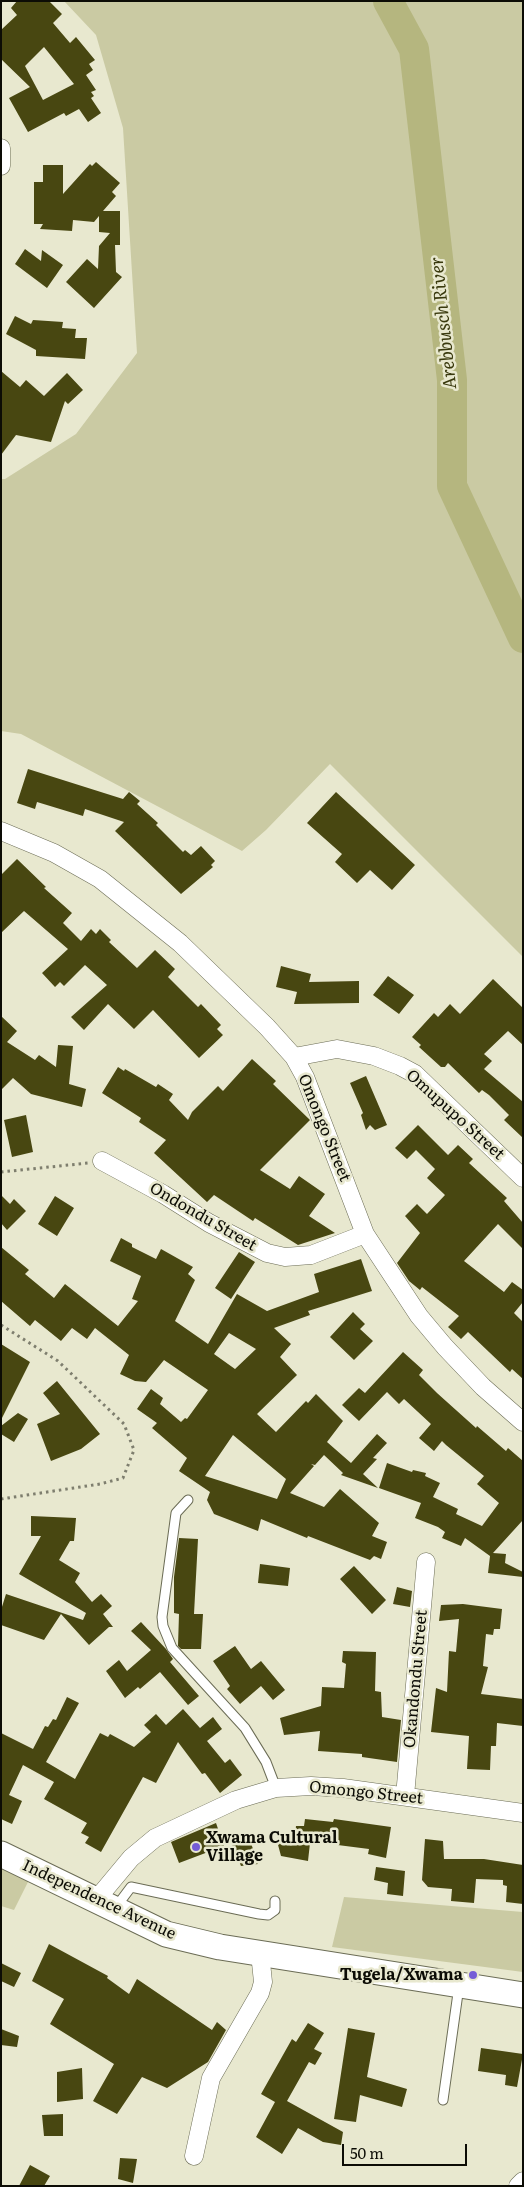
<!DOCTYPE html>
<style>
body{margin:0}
#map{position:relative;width:524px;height:2187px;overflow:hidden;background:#e8e8cf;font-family:Literata,serif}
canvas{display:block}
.frame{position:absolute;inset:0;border:2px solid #0c0c05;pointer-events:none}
.scale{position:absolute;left:342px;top:2144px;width:125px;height:22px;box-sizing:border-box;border:2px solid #0c0c05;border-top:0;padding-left:6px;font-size:15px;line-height:18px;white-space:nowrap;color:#0c0c05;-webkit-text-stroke:4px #e8e8cf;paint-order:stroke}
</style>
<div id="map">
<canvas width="524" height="2187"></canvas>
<div class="frame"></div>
<div class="scale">50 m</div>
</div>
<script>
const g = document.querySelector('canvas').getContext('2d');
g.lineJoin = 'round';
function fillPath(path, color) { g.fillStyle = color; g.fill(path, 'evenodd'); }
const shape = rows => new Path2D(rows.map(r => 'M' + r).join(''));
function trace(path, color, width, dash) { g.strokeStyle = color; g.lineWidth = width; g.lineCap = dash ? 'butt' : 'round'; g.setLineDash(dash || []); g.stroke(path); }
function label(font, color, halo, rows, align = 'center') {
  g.font = font + ' Literata,serif'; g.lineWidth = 5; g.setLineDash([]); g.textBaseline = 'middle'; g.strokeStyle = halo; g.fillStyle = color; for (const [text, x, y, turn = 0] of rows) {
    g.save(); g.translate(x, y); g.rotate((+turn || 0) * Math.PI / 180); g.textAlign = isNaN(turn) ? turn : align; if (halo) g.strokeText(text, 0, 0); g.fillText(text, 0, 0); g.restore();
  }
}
fillPath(shape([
 [64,1,523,1,523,957,330,764,266,830,242,851,21,734,1,731,1,479,5,479,76,434,137,353,123,128,96,35],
 [1,1867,29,1880,14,1910,1,1906],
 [344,1897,523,1912,523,1972,332,1947]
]), '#cacaa3');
trace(shape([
 [388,1,414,49,452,380,452,486,523,638]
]), '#b5b67f', 30);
fillPath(shape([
 [17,1,49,1,62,14,53,23,70,43,76,37,95,60,89,64,93,70,86,75,96,90,91,92,94,96,91,98,101,113,88,122,79,109,66,116,64,113,28,132,9,98,30,87,1,59,1,30,17,15,11,8],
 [44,47,74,84,43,100,25,66],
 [96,162,120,183,112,192,116,196,103,211,120,211,120,245,115,245,116,272,122,277,94,308,66,282,87,259,98,269,99,246,110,233,99,232,99,216,94,222,73,220,72,231,40,229,43,224,34,224,34,182,43,182,43,165,63,165,63,194,90,164,92,166],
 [25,249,41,261,42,250,63,265,47,288,15,264],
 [15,316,31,324,33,320,63,322,62,328,76,329,75,338,87,338,85,359,36,356,36,350,6,334],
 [1,371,20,387,26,380,44,396,67,373,83,390,68,404,65,401,51,442,16,435,1,455],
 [28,769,123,799,129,792,140,801,137,804,158,823,156,825,183,852,185,850,191,855,201,846,215,861,211,865,213,867,181,894,115,831,124,822,85,809,83,816,37,802,35,809,17,803],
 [336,792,415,865,392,890,370,870,357,883,335,862,342,854,307,823],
 [17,859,46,887,44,888,72,913,63,923,81,941,91,929,96,934,100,929,111,940,109,942,137,968,155,950,175,969,168,977,198,1007,201,1004,221,1025,217,1029,223,1035,199,1058,153,1010,134,1029,108,1004,84,1030,71,1017,107,985,85,965,64,986,60,982,55,987,42,973,68,949,24,911,1,933,1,875],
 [281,966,311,974,309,982,359,981,359,1003,294,1004,297,992,276,987],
 [388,976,414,995,399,1014,373,995],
 [493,979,523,1008,523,1045,508,1031,484,1054,492,1061,484,1069,523,1102,523,1138,504,1120,509,1115,489,1095,482,1090,479,1093,448,1063,445,1067,441,1067,419,1047,421,1045,412,1037,434,1013,438,1017,450,1004,460,1014],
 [1,1016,17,1031,7,1042,35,1060,39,1055,56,1067,58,1045,73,1046,69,1084,86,1089,82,1107,31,1094,13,1078,1,1090],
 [252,1059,276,1081,273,1084,310,1120,260,1170,290,1189,299,1176,325,1194,309,1216,335,1233,298,1245,255,1218,253,1221,214,1195,207,1202,154,1153,166,1140,139,1122,141,1118,102,1093,118,1067,124,1071,125,1069,156,1087,158,1084,173,1094,169,1100,188,1120,192,1112,218,1086,223,1091],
 [366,1076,387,1125,375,1130,370,1125,366,1130,361,1115,363,1113,350,1083],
 [26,1115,33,1152,12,1157,4,1120],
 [418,1125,448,1155,458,1145,473,1159,469,1163,507,1198,504,1201,523,1223,523,1249,498,1224,464,1261,504,1292,512,1282,523,1290,523,1302,514,1313,523,1322,523,1379,512,1369,510,1372,468,1332,461,1339,448,1327,459,1316,422,1287,420,1290,409,1281,397,1263,420,1233,405,1216,417,1204,427,1214,445,1195,427,1178,435,1169,416,1150,407,1159,395,1148],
 [1,1195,10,1204,14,1199,26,1211,7,1230,1,1223],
 [55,1196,74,1208,57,1236,38,1224],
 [121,1238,132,1244,132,1247,156,1259,161,1249,193,1267,188,1274,195,1280,175,1321,208,1344,237,1294,267,1311,319,1292,314,1274,361,1259,372,1291,308,1311,310,1315,274,1328,291,1344,280,1357,297,1375,257,1414,276,1432,306,1401,308,1403,316,1394,343,1421,327,1442,351,1463,377,1434,387,1443,373,1458,377,1459,363,1474,378,1488,341,1475,343,1473,324,1455,315,1465,311,1464,314,1466,290,1493,324,1507,340,1489,379,1523,372,1536,387,1542,381,1559,374,1556,370,1560,308,1536,307,1538,261,1519,258,1531,214,1514,207,1500,210,1492,179,1471,187,1458,152,1428,157,1423,137,1409,151,1389,163,1398,160,1404,181,1422,185,1418,187,1419,208,1390,164,1360,146,1382,135,1381,120,1374,129,1355,95,1328,87,1339,72,1328,61,1341,35,1320,30,1326,1,1301,1,1247,29,1270,25,1274,54,1298,65,1284,118,1326,138,1301,132,1299,141,1276,110,1261],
 [229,1333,256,1349,235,1369,214,1354],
 [233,1435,286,1479,277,1499,205,1476],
 [239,1252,255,1262,231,1299,215,1288],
 [353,1312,365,1324,360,1329,373,1341,354,1360,330,1337],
 [1,1344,30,1362,1,1420],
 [403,1352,423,1370,419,1375,437,1393,476,1428,477,1426,506,1451,508,1448,523,1461,523,1520,493,1553,506,1554,505,1563,523,1572,523,1577,488,1573,490,1556,465,1538,461,1546,442,1538,445,1532,438,1527,415,1518,421,1503,379,1488,387,1463,412,1472,413,1470,426,1473,425,1476,440,1483,433,1497,458,1509,456,1514,482,1526,499,1503,477,1484,484,1476,446,1445,442,1441,434,1451,419,1438,431,1424,404,1399,399,1404,387,1392,359,1421,342,1405,359,1388,365,1393],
 [57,1381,100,1434,81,1449,51,1461,37,1424,60,1414,43,1393],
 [18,1413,28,1419,14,1442,1,1434,1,1426],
 [31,1516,76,1518,74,1541,70,1541,59,1560,80,1573,75,1582,92,1602,101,1594,112,1606,103,1614,113,1627,109,1627,89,1645,61,1614,44,1640,1,1625,1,1610,6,1594,83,1620,86,1613,19,1574,41,1536,31,1536],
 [179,1538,198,1539,194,1614,203,1614,201,1649,181,1649,178,1646,179,1614,174,1613,174,1577],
 [260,1564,290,1568,288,1586,258,1583],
 [354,1566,386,1600,372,1614,340,1579],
 [397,1587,412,1591,410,1607,393,1604],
 [463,1604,502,1609,500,1629,494,1629,493,1635,486,1634,483,1666,488,1667,481,1694,523,1699,523,1726,497,1723,496,1746,491,1746,490,1770,467,1769,469,1736,431,1732,436,1688,447,1692,449,1651,456,1652,459,1619,439,1621,441,1605],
 [141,1622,166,1649,173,1659,170,1662,199,1696,188,1705,160,1672,140,1689,138,1687,125,1698,106,1671,119,1660,127,1671,151,1650,131,1631],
 [235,1646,251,1669,261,1661,285,1690,273,1700,261,1686,240,1704,227,1689,230,1686,213,1661],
 [343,1651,376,1652,375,1691,381,1692,382,1717,401,1720,397,1762,362,1757,362,1754,318,1751,320,1731,284,1735,280,1718,321,1706,322,1687,344,1688,346,1664,342,1662],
 [67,1697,79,1703,46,1762,75,1779,100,1733,108,1737,110,1734,134,1747,151,1732,144,1725,156,1714,166,1725,183,1709,200,1728,213,1717,222,1729,207,1741,225,1763,230,1759,242,1775,220,1793,205,1773,202,1774,178,1742,156,1783,143,1777,101,1852,85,1843,89,1837,81,1833,87,1823,44,1799,54,1782,23,1765,9,1795,22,1801,12,1824,1,1819,1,1733,33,1749,45,1726,48,1727,53,1719,56,1720],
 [305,1819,333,1822,334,1819,391,1827,386,1858,368,1854,369,1849,322,1843,310,1843,308,1861,281,1856,277,1841,278,1832,295,1834,296,1826,304,1826],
 [216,1823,224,1846,179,1863,171,1842],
 [248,1834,258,1864,241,1866,229,1837],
 [425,1839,443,1841,444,1859,484,1859,523,1865,523,1904,506,1902,507,1886,503,1885,503,1880,476,1879,474,1903,451,1901,452,1889,428,1887,422,1880],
 [376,1867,405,1871,403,1896,387,1894,388,1883,374,1880],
 [49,1944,108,1976,107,1978,129,1994,137,1979,212,2030,217,2022,226,2030,208,2062,167,2088,142,2077,117,2114,93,2101,114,2064,50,2024,64,1999,32,1981],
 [1,1963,21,1973,14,1987,1,1981],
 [308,2023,324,2033,314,2049,322,2053,315,2065,309,2062,287,2101,343,2132,341,2145,323,2142,298,2128,282,2154,256,2137,275,2102,261,2094,292,2039,296,2042],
 [348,2028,375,2033,367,2077,407,2089,402,2107,360,2095,356,2122,334,2119],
 [1,2029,19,2036,17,2047,1,2045],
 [481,2048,523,2054,517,2087,505,2085,506,2075,478,2071],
 [82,2068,83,2099,57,2102,57,2072],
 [63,2114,63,2136,44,2136,42,2115],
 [120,2158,137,2159,133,2183,118,2179],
 [30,2165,50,2176,44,2186,19,2186]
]), '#484711');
const lane = shape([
 [188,1500,176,1513,162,1617,163,1626,172,1648,245,1728,266,1762,276,1788],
 [116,1907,131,1887,259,1914,268,1915,275,1910,275,1901],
 [443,2100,459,1986]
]);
const street = shape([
 [1,148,1,166],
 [1,831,54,853,100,879,180,943,267,1027,294,1057,305,1077,365,1234,419,1316,445,1347,483,1387,523,1422],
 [294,1057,337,1049,374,1056,400,1066,415,1074,523,1178],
 [102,1161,163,1194,209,1223,267,1253,285,1257,311,1255,365,1234],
 [405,1796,426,1562],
 [96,1900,131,1858,155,1838,236,1800,276,1788,311,1786,343,1788,523,1813],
 [194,2156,211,2078,260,1993,263,1982,260,1953],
 [518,2186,523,2181]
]);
const secondary = shape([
 [1,1854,166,1934,220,1947,523,1995]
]);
trace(lane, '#6b6c55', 11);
trace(street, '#6b6c55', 19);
trace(secondary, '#6b6c55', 27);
trace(shape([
 [1,1172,88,1163],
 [1,1325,58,1361,124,1424,134,1450,123,1478,100,1484,1,1499]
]), '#7e7e6e', 3, [2.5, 4]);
trace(lane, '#fff', 9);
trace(street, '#fff', 18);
trace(secondary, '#fff', 25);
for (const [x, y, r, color] of [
 [196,1847,5,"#755dd7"],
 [473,1975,5,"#755dd7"]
]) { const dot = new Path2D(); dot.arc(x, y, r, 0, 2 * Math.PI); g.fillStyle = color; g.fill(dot); trace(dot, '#e8e8cf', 2); }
label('16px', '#0c0c05', '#e8e8cf', [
 ["Omupupo Street",455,1115,42],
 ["Omongo Street",324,1128,68],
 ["Ondondu Street",203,1217,30],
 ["Okandondu Street",416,1679,-85],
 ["Omongo Street",366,1793,6],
 ["Independence Avenue",99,1900,25]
]);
label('bold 16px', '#0c0c05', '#e8e8cf', [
 ["Xwama Cultural",206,1838],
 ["Village",206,1856],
 ["Tugela/Xwama",463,1975,"right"]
], 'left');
label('italic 18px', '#39390d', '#e8e8cf', [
 ["Arebbusch River",444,323,-96]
]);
</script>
